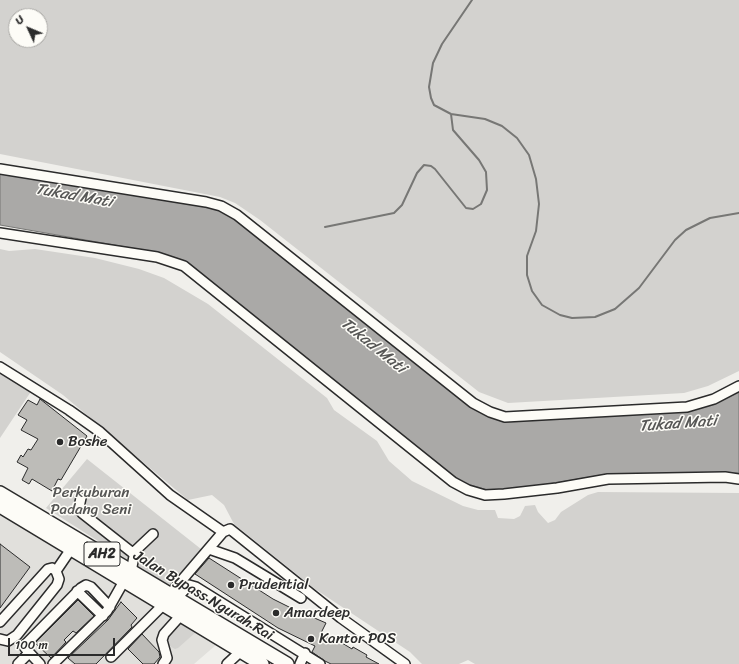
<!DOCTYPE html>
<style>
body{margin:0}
#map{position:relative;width:739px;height:664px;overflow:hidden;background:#f0efeb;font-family:Sriracha,sans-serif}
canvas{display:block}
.north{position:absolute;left:8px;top:8px;width:40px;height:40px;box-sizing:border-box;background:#fdfcf7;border:1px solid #a9a8a5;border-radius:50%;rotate:314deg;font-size:11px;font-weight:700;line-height:16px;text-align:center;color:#2b2b2b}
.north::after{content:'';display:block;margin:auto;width:14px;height:18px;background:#2b2b2b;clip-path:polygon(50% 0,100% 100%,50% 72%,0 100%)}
.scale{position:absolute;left:8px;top:638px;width:107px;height:18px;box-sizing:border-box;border:2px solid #2b2b2b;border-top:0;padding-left:5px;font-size:12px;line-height:14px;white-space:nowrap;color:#2b2b2b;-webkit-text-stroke:3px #fdfcf7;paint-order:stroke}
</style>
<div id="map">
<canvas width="739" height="664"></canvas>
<div class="north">U</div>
<div class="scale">100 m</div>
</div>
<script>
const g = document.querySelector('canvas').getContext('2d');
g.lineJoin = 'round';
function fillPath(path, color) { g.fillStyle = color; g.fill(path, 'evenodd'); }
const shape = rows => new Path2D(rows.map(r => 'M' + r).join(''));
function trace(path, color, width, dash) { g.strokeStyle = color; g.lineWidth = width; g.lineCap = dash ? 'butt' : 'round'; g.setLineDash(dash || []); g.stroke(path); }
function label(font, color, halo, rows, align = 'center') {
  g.font = font + ' Sriracha,sans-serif'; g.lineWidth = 3; g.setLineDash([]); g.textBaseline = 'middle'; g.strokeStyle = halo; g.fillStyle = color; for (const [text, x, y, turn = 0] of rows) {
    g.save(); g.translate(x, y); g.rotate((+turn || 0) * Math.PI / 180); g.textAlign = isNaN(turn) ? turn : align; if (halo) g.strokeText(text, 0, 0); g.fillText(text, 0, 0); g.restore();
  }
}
fillPath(shape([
 [0,514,89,569,216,645,194,664,72,664,65,657,59,664,0,664]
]), '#e1e0dc');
fillPath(shape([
 [0,0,739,0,739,371,708,386,684,393,508,403,479,392,260,220,235,203,220,197,0,154],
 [16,16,40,16,40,40,16,40],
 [0,249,9,251,35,249,95,258,139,269,164,278,208,304,327,398,334,410,377,441,389,461,412,481,463,506,478,510,495,510,498,518,514,519,520,516,525,506,535,505,538,512,548,523,555,520,561,512,588,495,598,492,739,493,739,664,475,664,468,660,459,664,422,664,410,652,315,589,234,524,224,505,212,495,188,500,63,395,0,352],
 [0,370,32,390,0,438],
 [87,459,201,549,169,586,46,508],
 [179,622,196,632,178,648,175,649,166,644,166,635]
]), '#d3d2cf');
const water = shape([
 [0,172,212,207,224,211,234,217,489,415,688,410,739,390,739,473,608,474,506,491,488,490,460,482,186,262,160,253,0,225,0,172]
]);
fillPath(water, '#aaa9a7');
trace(water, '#777775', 1);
trace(shape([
 [472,0,442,44,433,63,429,87,431,98,434,105,451,114,485,119,502,126,517,138,529,155,536,179,539,204,536,231,527,256,527,275,532,291,542,305,560,315,572,318,595,317,615,309,639,288,675,240,686,230,710,218,739,213],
 [325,227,394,213,402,205,417,173,424,165,431,166,435,169,466,208,473,209,481,204,487,190,486,172,479,160,453,130,451,114]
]), '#777775', 2);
const building = shape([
 [40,399,87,436,61,480,58,479,52,491,32,479,29,484,22,480,28,468,17,462,21,455,23,457,28,449,31,450,38,439,21,430,27,420,18,415,28,400,37,405,40,399],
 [0,544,30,567,0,608,0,544],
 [209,558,273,599,303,614,303,613,326,623,321,633,336,642,337,640,352,649,353,647,367,655,366,657,379,664,331,664,325,661,312,652,315,646,278,628,195,574,209,558],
 [78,600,94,616,76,633,73,631,64,640,66,642,51,658,35,643,78,600],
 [121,602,137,618,131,625,132,627,96,664,75,664,68,658,108,620,121,602],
 [142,634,159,652,160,657,154,664,143,664,128,649,142,634]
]);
fillPath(building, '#bdbcb8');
trace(building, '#2b2b2b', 1);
const minor = shape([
 [0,169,206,202,221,206,237,215,473,403,490,412,505,417,687,407,714,399,739,386],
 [0,233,157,257,184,266,453,482,468,490,485,495,504,494,557,488,608,479,725,477,739,479],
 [0,367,69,410,100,432,170,495,223,532],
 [81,498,79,507,82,513,134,554],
 [209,549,235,558,301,598],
 [131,572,135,551,153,534],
 [77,591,103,616],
 [170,594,223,532,230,529,341,618,405,664],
 [177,598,189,585,196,587,320,664],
 [0,622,48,569,52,568,56,571],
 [0,639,8,641,17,635,57,585,59,579,56,571,71,549],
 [111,657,164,604],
 [18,664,29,653],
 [40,664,25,648,25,645,81,588,86,585,91,587,110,607],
 [53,664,107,611,124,581],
 [163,664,167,658,162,640,164,634,181,615],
 [227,664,240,652],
 [300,664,305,653]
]);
const highway = shape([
 [0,493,287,664],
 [0,506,262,664]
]);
trace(minor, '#2b2b2b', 12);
trace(highway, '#2b2b2b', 16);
trace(minor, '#fdfcf7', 9);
trace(highway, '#fdfcf7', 13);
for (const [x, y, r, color] of [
 [60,442,4,"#2b2b2b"],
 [231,585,4,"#2b2b2b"],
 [276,613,4,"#2b2b2b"],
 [311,639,4,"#2b2b2b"]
]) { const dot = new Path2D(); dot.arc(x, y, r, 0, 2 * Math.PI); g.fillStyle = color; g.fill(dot); trace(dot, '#fdfcf7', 1.5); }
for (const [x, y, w] of [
 [102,554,36]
]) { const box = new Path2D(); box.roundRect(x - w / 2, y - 12, w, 24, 3); g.fillStyle = '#fdfcf7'; g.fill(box); trace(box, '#2b2b2b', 1); }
label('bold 14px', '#2b2b2b', null, [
 ["AH2",102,554]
]);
label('15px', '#2b2b2b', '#fdfcf7', [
 ["Boshe",68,442],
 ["Prudential",239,585],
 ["Amardeep",284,613],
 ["Kantor POS",319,639]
], 'left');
label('15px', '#555554', '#fdfcf7', [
 ["Perkuburan",91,493],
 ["Padang Seni",91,510]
]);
label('15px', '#2b2b2b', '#fdfcf7', [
 ["Jalan Bypass Ngurah Rai",203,596,31]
]);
label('italic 16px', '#575756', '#fdfcf7', [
 ["Tukad Mati",74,196,10],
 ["Tukad Mati",373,346,39],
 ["Tukad Mati",678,424,-4]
]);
</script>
